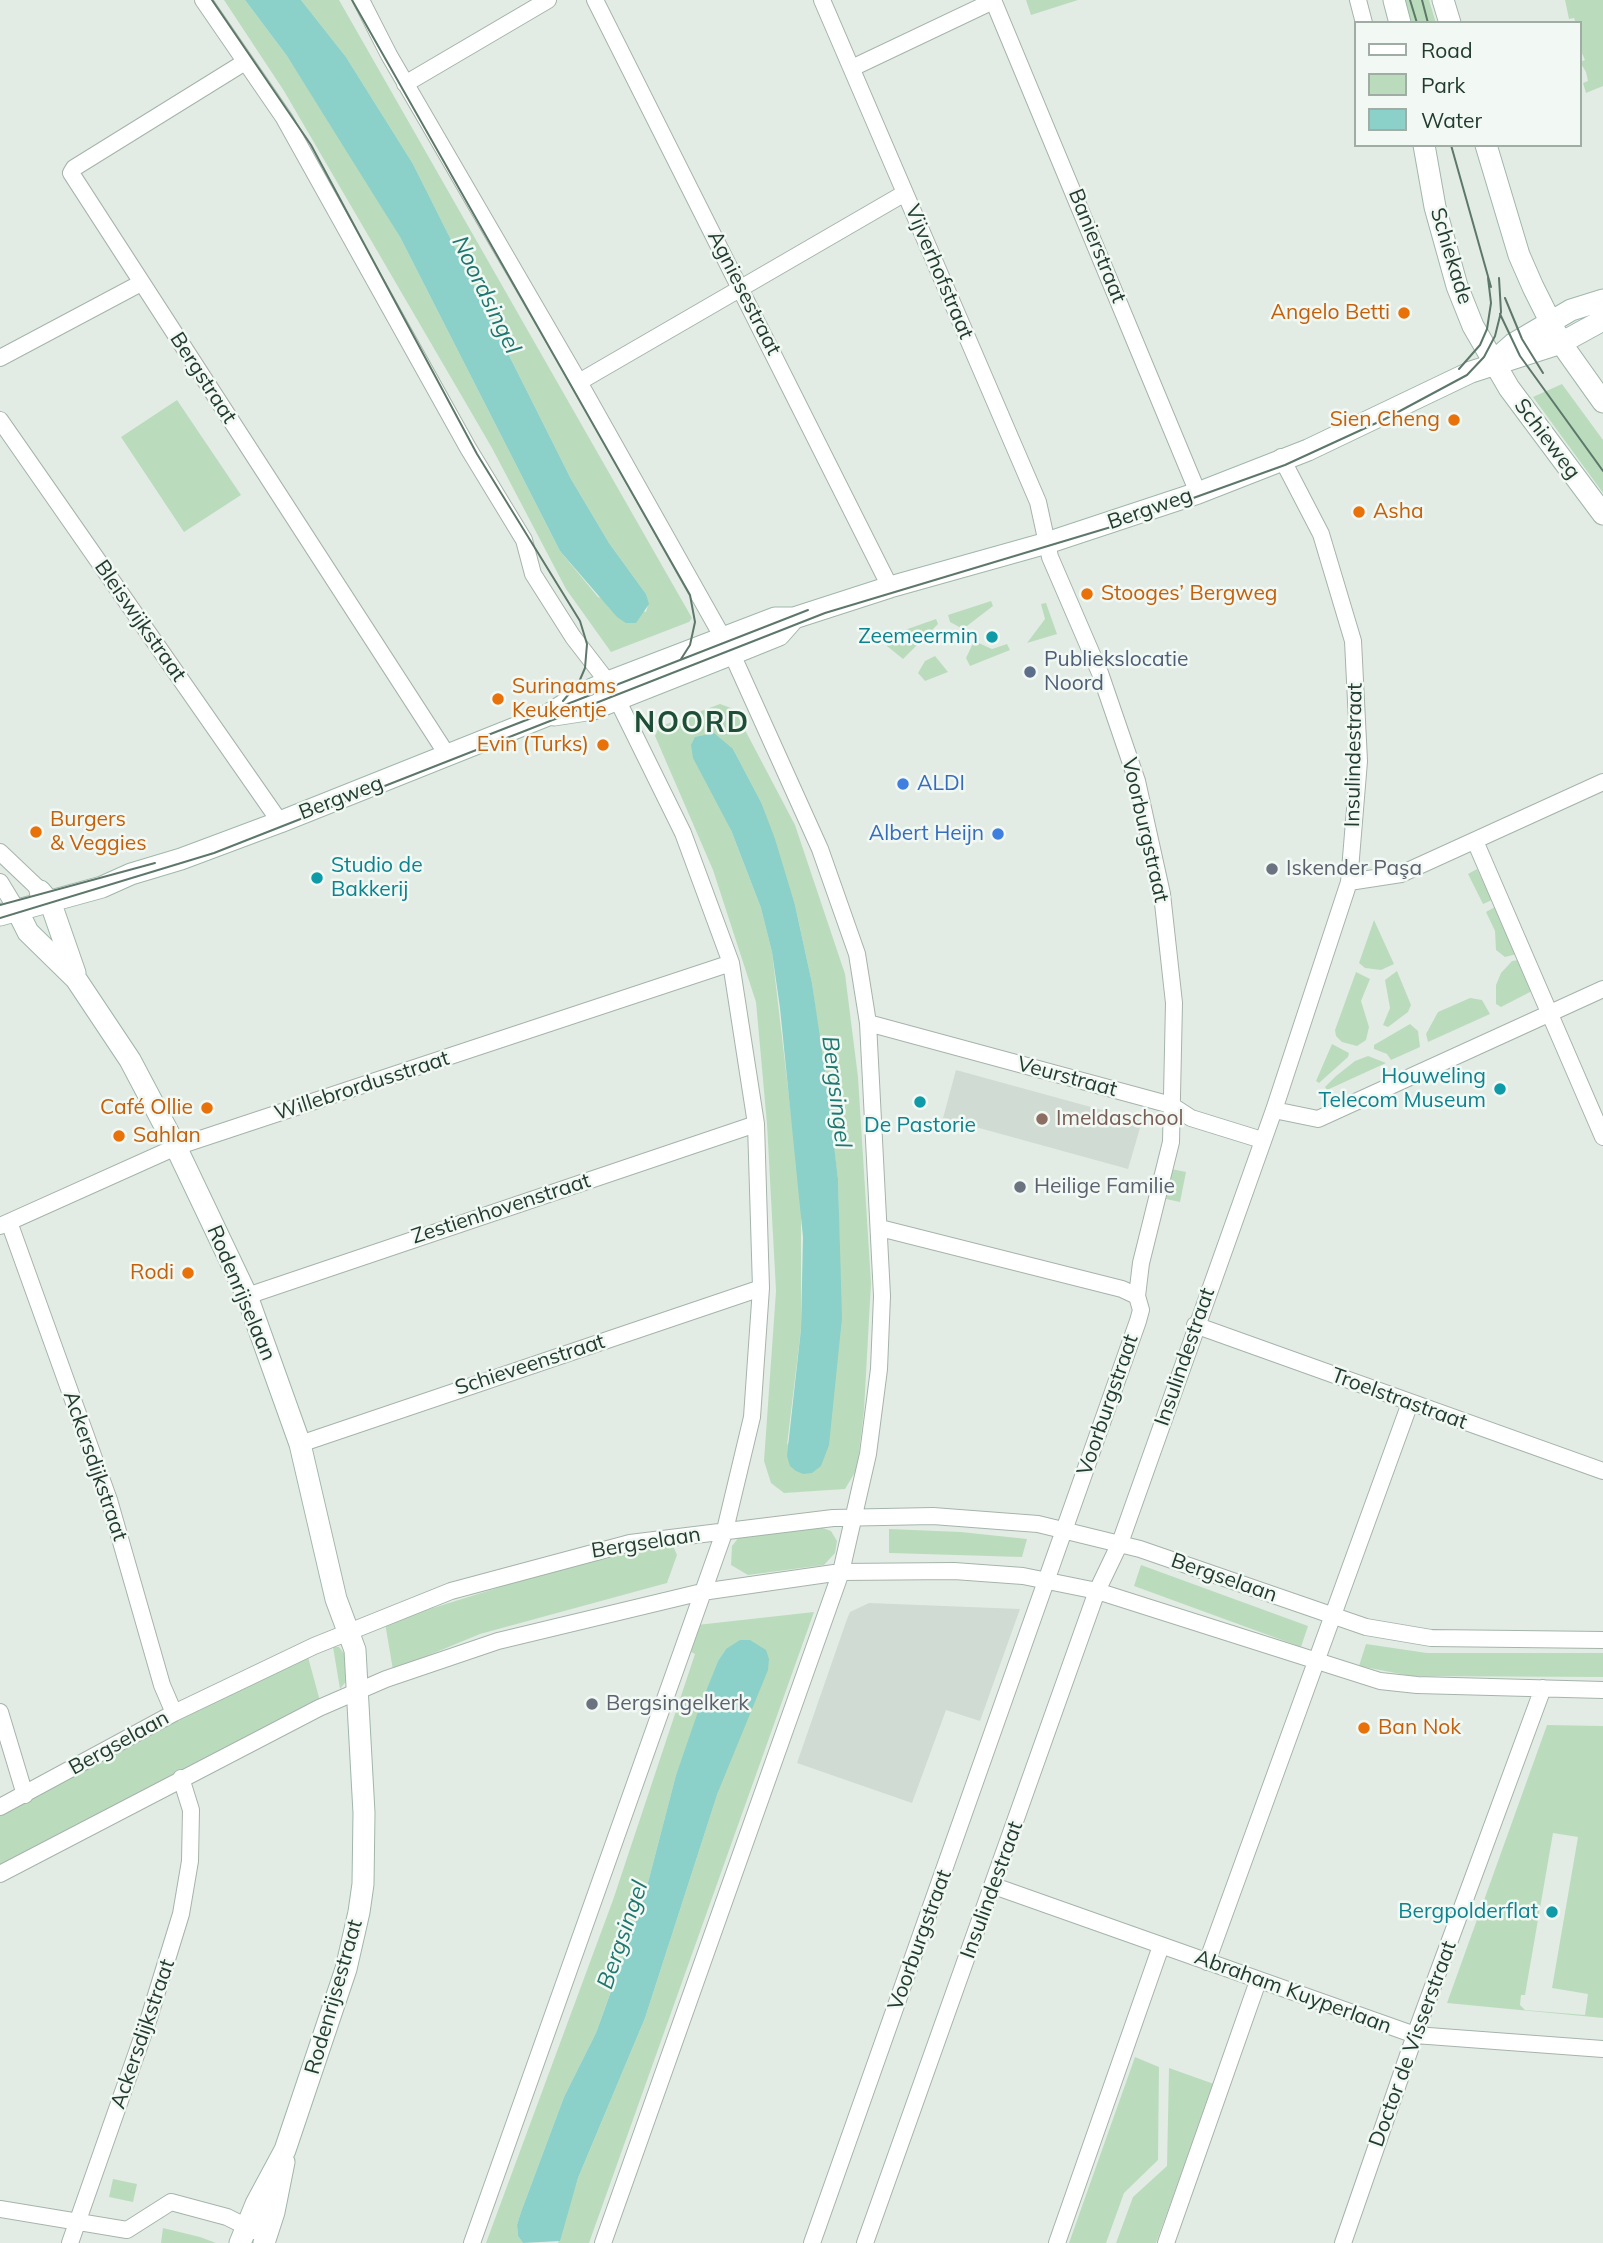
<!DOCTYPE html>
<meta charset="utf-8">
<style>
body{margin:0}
#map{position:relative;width:1603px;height:2243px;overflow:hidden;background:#e2ece5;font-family:Mulish,sans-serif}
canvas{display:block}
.legend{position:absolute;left:1354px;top:21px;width:228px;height:126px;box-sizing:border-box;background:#f2f8f4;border:2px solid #9fada5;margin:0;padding:9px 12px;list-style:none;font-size:21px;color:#223c2f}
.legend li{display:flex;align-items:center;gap:14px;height:35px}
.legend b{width:35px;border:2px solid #9fada5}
</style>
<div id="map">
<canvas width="1603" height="2243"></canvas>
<ul class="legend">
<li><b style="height:9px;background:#fff"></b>Road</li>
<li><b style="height:19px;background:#bbdcbc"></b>Park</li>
<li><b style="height:19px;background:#8bd0c9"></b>Water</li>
</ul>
</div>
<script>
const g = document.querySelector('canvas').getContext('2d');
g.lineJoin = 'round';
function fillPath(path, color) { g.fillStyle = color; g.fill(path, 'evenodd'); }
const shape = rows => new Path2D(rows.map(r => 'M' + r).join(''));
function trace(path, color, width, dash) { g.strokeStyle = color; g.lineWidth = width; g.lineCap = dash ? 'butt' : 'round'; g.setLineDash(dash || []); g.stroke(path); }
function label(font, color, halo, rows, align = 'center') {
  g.font = font + ' Mulish,sans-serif'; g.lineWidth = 5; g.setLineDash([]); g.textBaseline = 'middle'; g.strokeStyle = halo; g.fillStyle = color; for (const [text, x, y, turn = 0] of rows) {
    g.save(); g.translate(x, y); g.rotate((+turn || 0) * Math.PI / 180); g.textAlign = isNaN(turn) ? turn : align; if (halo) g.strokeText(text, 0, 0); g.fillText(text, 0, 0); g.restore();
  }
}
fillPath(shape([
 [956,1070,1142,1121,1128,1169,943,1118],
 [869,1603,1020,1609,980,1721,946,1710,912,1803,797,1763,847,1619,850,1612]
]), '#d0dbd3');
fillPath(shape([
 [224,0,245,0,287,56,357,165,400,237,560,551,598,597,646,612,648,605,646,594,609,543,571,479,413,164,346,57,301,0,339,0,692,618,689,622,611,652,566,589,492,448,284,91],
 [1026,0,1078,0,1031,15],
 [1403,0,1429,0,1436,23,1410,23],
 [1565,0,1603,0,1603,86,1586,93,1583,83,1588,81,1586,72,1580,62,1585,60,1580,49,1580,23,1576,23,1574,18,1569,19],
 [1562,384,1603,440,1603,493,1533,397],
 [177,400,241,495,184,532,121,437],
 [991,601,993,606,963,629,950,622,948,615],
 [1046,603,1057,634,1027,643,1045,619,1041,604],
 [936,619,938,624,903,659,887,646,885,637],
 [974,641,992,649,1007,644,1010,650,970,666,966,658],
 [935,656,948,672,925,681,918,673,925,661],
 [720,704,734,709,795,825,845,974,858,1077,871,1283,864,1410,857,1469,845,1489,784,1493,771,1483,764,1461,776,1291,767,1124,756,1002,713,870,655,736,659,727],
 [733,749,761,802,795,905,812,983,838,1179,841,1318,836,1370,787,1445,801,1329,801,1199,772,952,761,908,731,830],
 [1477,869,1492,900,1483,904,1468,874],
 [1495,907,1517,954,1505,957,1496,950,1495,931,1486,912],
 [1374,920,1394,964,1381,970,1365,968,1359,963],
 [1519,960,1532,991,1501,1007,1496,1004,1496,985,1501,973,1512,961],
 [1397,971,1411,1005,1408,1012,1388,1027,1383,1025,1390,1008,1385,980],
 [1356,972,1370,979,1361,1001,1369,1027,1366,1040,1357,1046,1342,1042,1336,1036,1335,1030],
 [1470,998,1482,1000,1490,1014,1428,1042,1426,1034,1438,1012],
 [1410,1024,1418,1031,1420,1047,1391,1060,1387,1054,1374,1049,1374,1045],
 [1332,1044,1349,1053,1348,1057,1319,1083,1316,1081],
 [1368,1056,1386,1063,1327,1090,1325,1087,1336,1076,1355,1061],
 [1171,1169,1186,1172,1180,1202,1166,1199],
 [820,1527,831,1531,837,1541,835,1553,824,1565,748,1575,731,1565,732,1546,739,1537],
 [889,1529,961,1532,1027,1539,1022,1557,889,1553],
 [665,1545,673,1546,677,1555,667,1583,480,1634,393,1670,385,1623,545,1573],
 [1141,1565,1308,1626,1301,1647,1134,1586],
 [814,1612,589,2243,558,2243,578,2178,645,2018,718,1792,726,1649,718,1661,676,1775,644,1898,596,2033,564,2097,521,2212,517,2225,518,2236,523,2243,486,2243,613,1900,695,1654,689,1651,697,1625],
 [1366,1644,1427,1653,1603,1653,1603,1677,1411,1676,1359,1666],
 [333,1647,339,1647,346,1656,348,1679,340,1689],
 [308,1657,320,1701,0,1867,0,1815,147,1736],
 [1547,1725,1603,1726,1603,2018,1447,2003],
 [1553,1833,1578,1837,1552,1988,1588,1994,1585,2015,1525,2010,1520,2005,1521,1995,1525,1995],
 [1135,2057,1159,2067,1158,2160,1124,2193,1106,2243,1069,2243],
 [1169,2068,1214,2084,1156,2243,1116,2243,1133,2197,1167,2166],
 [113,2179,137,2184,133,2202,109,2197],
 [163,2228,200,2237,216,2243,161,2243]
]), '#bbdcbc');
fillPath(shape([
 [245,0,301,0,346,57,413,164,571,479,609,543,646,594,649,604,636,623,626,623,617,617,560,551,400,237,287,56],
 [714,733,733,749,761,802,775,839,795,905,812,983,825,1071,838,1179,842,1318,829,1445,821,1466,812,1473,803,1474,796,1471,790,1466,787,1456,801,1329,803,1237,780,1008,772,952,761,908,731,830,693,758,691,745,695,737],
 [740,1640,750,1640,766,1650,769,1659,768,1670,718,1792,645,2018,578,2178,560,2241,523,2243,518,2236,517,2225,521,2212,564,2097,596,2033,619,1969,644,1898,676,1775,699,1709,718,1661,726,1649]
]), '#8bd0c9');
const street = shape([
 [203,0,284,118,468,448,524,540,533,574,573,637,610,685,683,833,731,963,756,1124,761,1288,752,1417,725,1530,472,2243],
 [361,0,389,55,579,382,732,654,820,849,857,954,868,1023,882,1296,879,1369,868,1454,841,1572,603,2243],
 [595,0,890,587],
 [993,0,1198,493],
 [1358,0,1364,23],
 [245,62,74,168,71,173,448,756],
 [852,68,993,1],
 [405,84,548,0],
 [0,358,141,283],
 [579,382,905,193],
 [0,420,280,822],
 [1475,841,1603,1137],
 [0,852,40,890],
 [0,882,17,910],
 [1349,882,1401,874,1603,782],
 [868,1023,1171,1105,1191,1118,1262,1140],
 [1274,1110,1318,1119,1603,989],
 [9,1222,109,1500,162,1685,174,1713],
 [0,1226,176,1147,731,963],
 [880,1228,1122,1289,1137,1296],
 [247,1296,756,1124],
 [1195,1325,1603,1471],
 [300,1444,761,1288],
 [0,1712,25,1795],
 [0,1807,174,1713,314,1646,451,1591,630,1543,833,1518,933,1516,1038,1524,1140,1549,1366,1627,1431,1638,1603,1640],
 [0,1874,319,1708,386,1679,498,1641,702,1592,841,1572,954,1571,1023,1576,1097,1591,1380,1681,1417,1685,1603,1690],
 [994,1886,1415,2035,1603,2049],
 [1207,1962,1410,1403],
 [0,2209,127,2230,171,2202,227,2217,255,2231],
 [70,2243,149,2018,181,1914,190,1861,191,1810,181,1778],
 [812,2243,1138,1321,1141,1310,1137,1296,1141,1263,1171,1142,1174,1003,1162,894,1137,781,1100,673,1050,557,1038,502,822,0],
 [865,2243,1097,1591,1120,1543,1274,1110,1349,882,1359,761,1353,641,1321,534,1281,457],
 [1057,2243,1161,1946],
 [1166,2243,1258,1981],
 [1343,2243,1415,2035,1543,1688]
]);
const secondary = shape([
 [1394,0,1400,23],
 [1443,0,1450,23],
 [1424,145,1435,207,1457,286,1473,326,1509,388,1603,514],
 [1486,145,1519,255,1533,287,1561,343,1603,402],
 [1496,359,1513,344,1571,310,1603,300],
 [554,715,593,709,732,654,779,635,794,618],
 [40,891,51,904,75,973],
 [17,910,28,932,76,979,130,1060,176,1147,247,1296,300,1444,336,1599,355,1650,364,1813,363,1884,359,1912,346,1969,285,2150,256,2204,240,2243],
 [0,915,102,887,131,874,181,859,280,822,548,715,581,694,608,682,775,618,794,618,890,587,1047,543,1198,493,1308,450,1471,372,1561,343,1603,320],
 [264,2243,274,2212,284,2162]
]);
trace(street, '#a5b4ab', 18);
trace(secondary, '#a0b7aa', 23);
trace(street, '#fff', 16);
trace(secondary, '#fff', 21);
trace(shape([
 [212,0,311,145,477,454,580,621,587,644,585,668,579,682,563,701],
 [352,0,690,595,695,622,690,645,681,659],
 [1410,0,1417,23],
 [1422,0,1428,23],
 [1451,145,1491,287],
 [1505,298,1522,339,1543,373],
 [1500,314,1520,356,1603,471],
 [1459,369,1480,345,1487,329,1491,303,1488,278],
 [488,735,808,610],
 [0,905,155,863],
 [0,918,214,853,825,613,1121,524,1285,465,1385,419,1467,375,1484,357,1495,336,1501,312,1499,278]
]), '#5d786a', 2);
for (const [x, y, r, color] of [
 [1404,313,7,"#e8710a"],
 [1454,420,7,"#e8710a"],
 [1359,512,7,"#e8710a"],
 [1087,594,7,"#e8710a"],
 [992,637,7,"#0f9aa8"],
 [1030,672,7,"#5c6f8a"],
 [498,699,7,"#e8710a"],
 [603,745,7,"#e8710a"],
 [903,784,7,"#3f7fe0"],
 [36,832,7,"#e8710a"],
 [998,834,7,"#3f7fe0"],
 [1272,869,7,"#6b7280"],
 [317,878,7,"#0f9aa8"],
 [1500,1089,7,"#0f9aa8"],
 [920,1102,7,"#0f9aa8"],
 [207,1108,7,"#e8710a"],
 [1042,1119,7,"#8d6e63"],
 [119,1136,7,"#e8710a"],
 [1020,1187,7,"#6b7280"],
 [188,1273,7,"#e8710a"],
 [592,1704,7,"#6b7280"],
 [1364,1728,7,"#e8710a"],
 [1552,1912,7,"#0f9aa8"]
]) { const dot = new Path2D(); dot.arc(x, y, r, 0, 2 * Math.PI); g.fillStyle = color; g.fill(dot); trace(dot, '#f2f8f4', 2.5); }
label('21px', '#223c2f', '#f2f8f4', [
 ["Banierstraat",1097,246,68],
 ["Schiekade",1451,256,73],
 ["Vijverhofstraat",939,272,67],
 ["Agniesestraat",744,293,63],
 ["Bergstraat",203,378,57],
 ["Schieweg",1547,439,53],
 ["Bergweg",1150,509,-19],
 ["Bleiswijkstraat",140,621,55],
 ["Insulindestraat",1354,755,-89],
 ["Bergweg",341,798,-21],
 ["Voorburgstraat",1145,830,77],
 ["Veurstraat",1067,1077,15],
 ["Willebrordusstraat",362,1086,-18],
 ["Zestienhovenstraat",501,1209,-18],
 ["Rodenrijselaan",241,1293,67],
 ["Insulindestraat",1185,1357,-71],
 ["Schieveenstraat",530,1365,-18],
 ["Troelstrastraat",1399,1399,20],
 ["Voorburgstraat",1108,1405,-71],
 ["Ackersdijkstraat",95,1466,71],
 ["Bergselaan",646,1543,-9],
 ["Bergselaan",1224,1578,19],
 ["Bergselaan",119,1743,-29],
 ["Insulindestraat",992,1890,-70],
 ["Voorburgstraat",920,1940,-70],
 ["Abraham Kuyperlaan",1293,1992,20],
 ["Rodenrijsestraat",334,1997,-74],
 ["Ackersdijkstraat",143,2034,-71],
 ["Doctor de Visserstraat",1413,2044,-70]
]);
label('21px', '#c56008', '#f2f8f4', [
 ["Angelo Betti",1390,313,"right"],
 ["Sien Cheng",1440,420,"right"],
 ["Asha",1373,512],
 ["Stooges’ Bergweg",1101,594],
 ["Surinaams",512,687],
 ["Keukentje",512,711],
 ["Evin (Turks)",589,745,"right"],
 ["Burgers",50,820],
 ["& Veggies",50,844],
 ["Café Ollie",193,1108,"right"],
 ["Sahlan",133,1136],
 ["Rodi",174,1273,"right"],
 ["Ban Nok",1378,1728]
], 'left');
label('21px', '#0d838f', '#f2f8f4', [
 ["Zeemeermin",978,637],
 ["Studio de",331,866,"left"],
 ["Bakkerij",331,890,"left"],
 ["Houweling",1486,1077],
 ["Telecom Museum",1486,1101],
 ["De Pastorie",920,1126,"center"],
 ["Bergpolderflat",1538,1912]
], 'right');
label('21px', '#4e5e75', '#f2f8f4', [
 ["Publiekslocatie",1044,660],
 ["Noord",1044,684]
], 'left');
label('21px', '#366cbe', '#f2f8f4', [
 ["ALDI",917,784],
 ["Albert Heijn",984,834,"right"]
], 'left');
label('21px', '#5b616d', '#f2f8f4', [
 ["Iskender Paşa",1286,869],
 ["Heilige Familie",1034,1187],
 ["Bergsingelkerk",606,1704]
], 'left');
label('21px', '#785e54', '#f2f8f4', [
 ["Imeldaschool",1056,1119]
], 'left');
label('italic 23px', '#1e776f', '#f2f8f4', [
 ["Noordsingel",486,295,64],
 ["Bergsingel",836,1092,83],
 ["Bergsingel",623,1935,-71]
]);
g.letterSpacing = '2px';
label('bold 28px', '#1f4e36', '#f2f8f4', [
 ["NOORD",692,724]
]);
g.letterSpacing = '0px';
</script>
